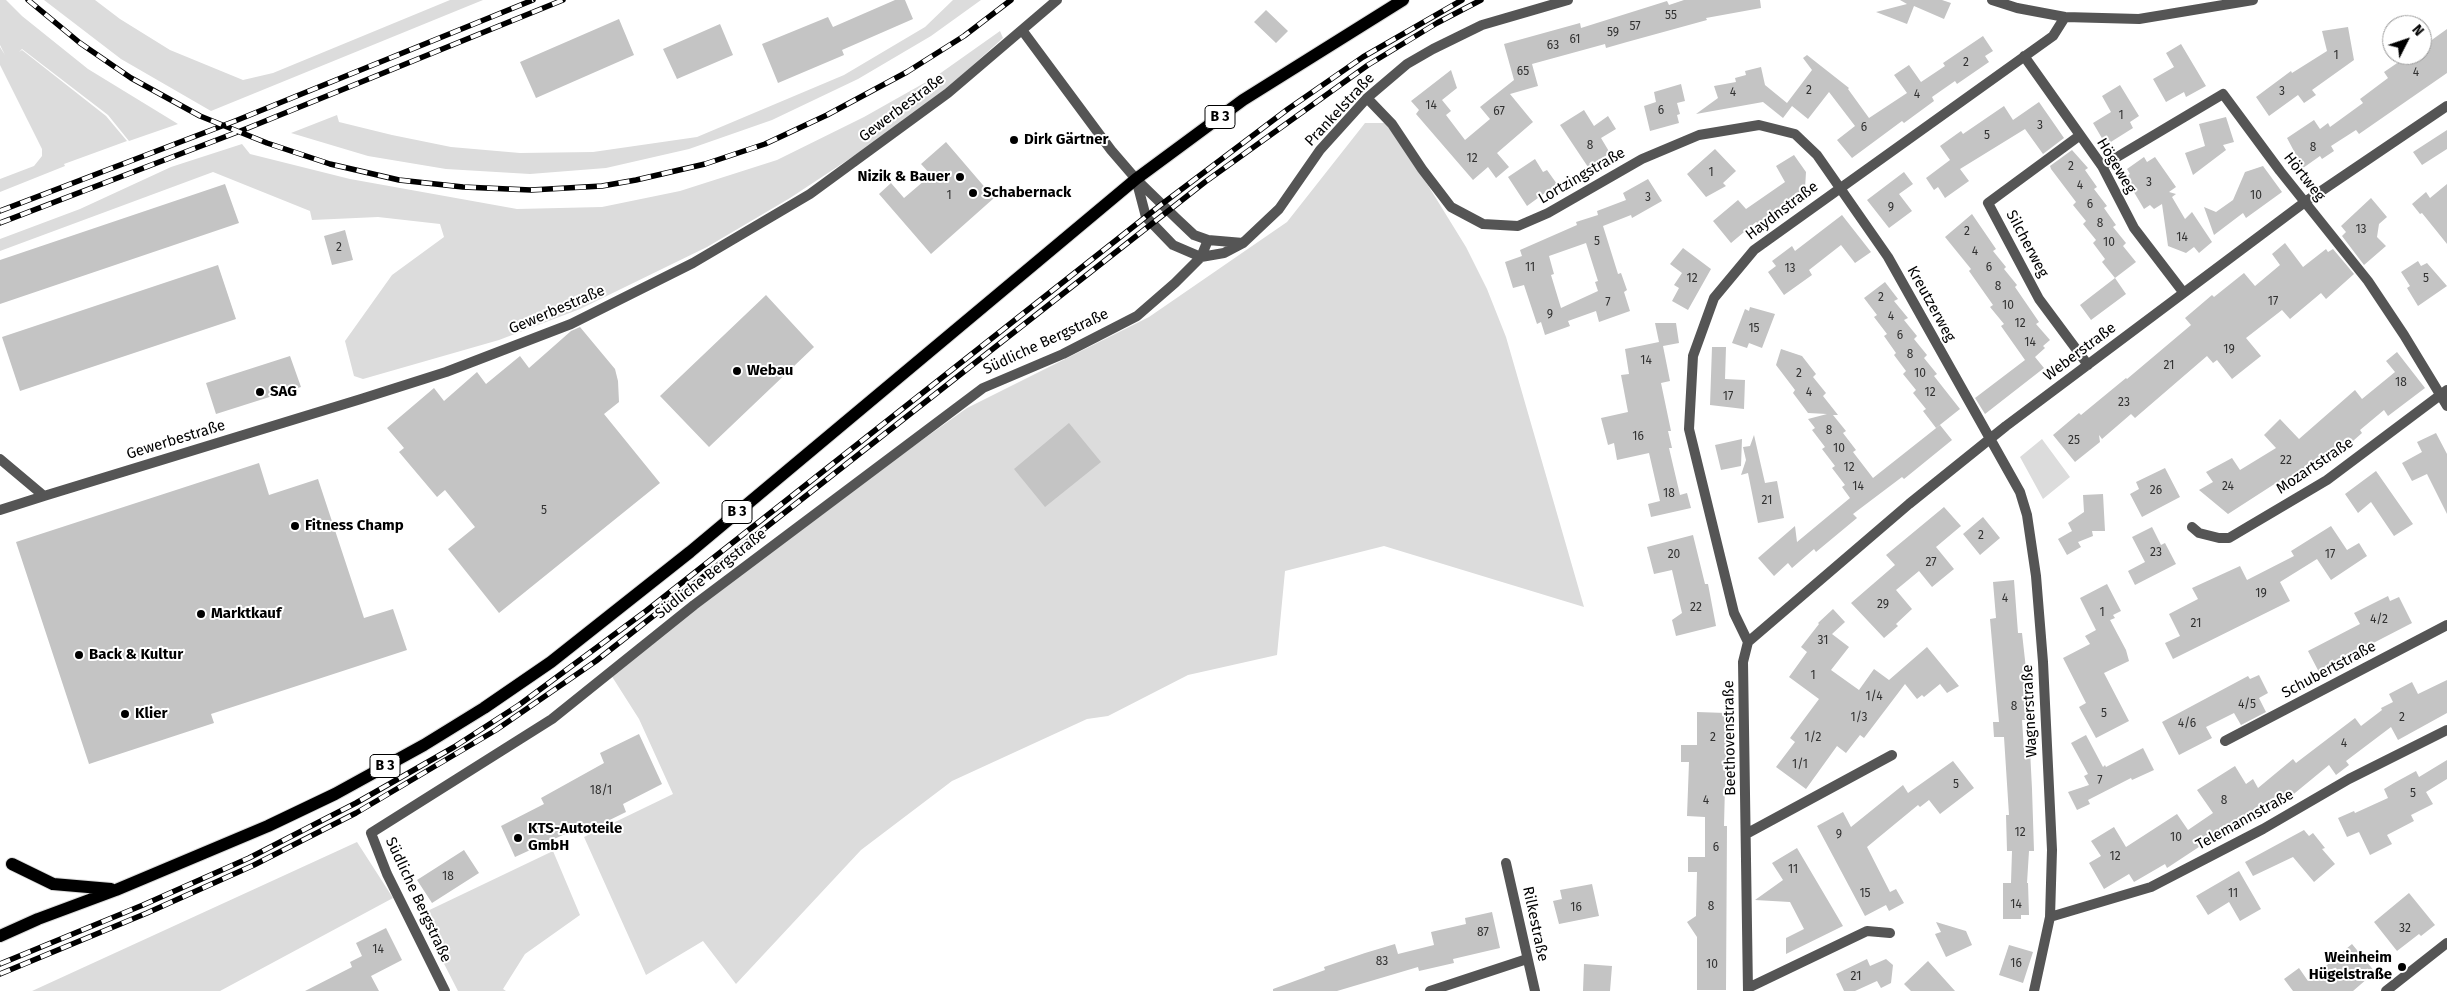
<!DOCTYPE html>
<meta charset="utf-8">
<style>
body{margin:0}
#map{position:relative;width:2447px;height:991px;overflow:hidden;background:#fff;font-family:"Fira Sans",sans-serif}
canvas{display:block}
.north{position:absolute;left:2382px;top:15px;width:50px;height:50px;box-sizing:border-box;background:#fff;border:1px solid #999;border-radius:50%;rotate:49deg;font-size:14px;font-weight:700;line-height:20px;text-align:center;color:#000}
.north::after{content:'';display:block;margin:auto;width:18px;height:22px;background:#000;clip-path:polygon(50% 0,100% 100%,50% 72%,0 100%)}
</style>
<div id="map">
<canvas width="2447" height="991"></canvas>
<div class="north">N</div>
</div>
<script>
const g = document.querySelector('canvas').getContext('2d');
g.lineJoin = 'round';
function fillPath(path, color) { g.fillStyle = color; g.fill(path, 'evenodd'); }
const shape = rows => new Path2D(rows.map(r => 'M' + r).join(''));
function trace(path, color, width, dash) { g.strokeStyle = color; g.lineWidth = width; g.lineCap = dash ? 'butt' : 'round'; g.setLineDash(dash || []); g.stroke(path); }
function label(font, color, halo, rows, align = 'center') {
  g.font = font + ' "Fira Sans",sans-serif'; g.lineWidth = 4; g.setLineDash([]); g.textBaseline = 'middle'; g.strokeStyle = halo; g.fillStyle = color; for (const [text, x, y, turn = 0] of rows) {
    g.save(); g.translate(x, y); g.rotate((+turn || 0) * Math.PI / 180); g.textAlign = isNaN(turn) ? turn : align; if (halo) g.strokeText(text, 0, 0); g.fillText(text, 0, 0); g.restore();
  }
}
fillPath(shape([
 [0,0,6,0,22,16,88,69,178,124,129,141,108,115,22,49,19,52,22,50,106,116,127,141,64,164,65,166,0,192,0,179,34,166,42,156,42,149,0,65,0,47,5,55,0,45],
 [44,0,95,0,120,19,170,50,243,80,273,73,450,0,483,0,211,111,121,59],
 [953,0,981,0,931,36,858,79,772,120,689,149,606,168,530,174,446,169,368,156,291,133,337,115,339,122,392,135,451,147,520,153,593,152,697,137,844,75,925,27],
 [1000,31,1003,38,952,84,878,140,790,198,707,247,580,309,499,340,363,379,354,376,345,341,392,275,444,237,440,224,378,217,312,220,310,211,213,172,0,251,0,239,80,209,171,167,242,144,250,154,350,179,517,209,602,207,680,191,777,160,864,117,935,77],
 [1365,123,1387,123,1429,187,1466,247,1487,289,1506,337,1584,607,1384,546,1285,571,1277,655,1188,675,1108,716,1087,719,952,781,861,850,736,984,703,941,646,975,584,837,673,794,639,719,611,675,720,584,967,408,1149,317,1287,222],
 [2042,439,2070,477,2043,499,2020,457],
 [357,842,393,898,220,991,32,991],
 [553,851,580,915,525,954,503,989,506,991,458,991,419,915]
]), '#dcdcdc');
fillPath(shape([
 [895,0,905,0,913,19,842,50,844,55,778,83,762,44,828,17,833,27],
 [1684,0,1760,0,1761,8,1706,18,1707,20,1627,42,1606,48,1605,44,1532,64,1538,86,1510,94,1533,122,1497,153,1509,167,1496,178,1488,167,1473,180,1416,114,1419,110,1411,101,1451,70,1457,88,1442,100,1451,111,1446,115,1465,140,1490,119,1480,107,1514,80,1504,44,1580,23,1581,28,1667,1,1669,5],
 [1942,0,1951,3,1944,19,1914,6,1907,24,1876,12,1907,4,1900,0],
 [1266,10,1288,31,1276,43,1254,22],
 [619,19,634,55,536,98,520,62],
 [720,24,733,55,677,79,663,49],
 [2348,27,2354,60,2312,90,2316,95,2304,103,2298,95,2269,116,2256,97,2291,71,2292,73,2327,51,2322,31],
 [2447,29,2447,73,2359,134,2356,130,2331,146,2334,151,2322,159,2320,156,2303,168,2287,138,2314,120,2320,129,2328,123,2330,127,2363,103,2360,99,2388,78,2384,72,2409,55,2422,55,2422,47],
 [1983,36,1993,51,1985,56,1989,62,1957,84,1955,81,1932,97,1934,101,1904,123,1902,121,1852,158,1837,140,1855,126,1829,92,1808,119,1792,106,1783,118,1763,102,1696,114,1718,98,1714,86,1736,82,1735,78,1746,75,1745,71,1761,67,1765,85,1787,103,1812,70,1803,58,1807,55,1849,88,1848,89,1869,118,1907,93,1894,75,1909,65,1921,82,1945,66,1943,63],
 [2181,44,2206,86,2186,97,2184,92,2166,102,2153,79,2174,67,2166,53],
 [1681,84,1685,101,1677,103,1680,114,1677,115,1679,123,1650,131,1644,106,1656,102,1654,92],
 [2120,85,2139,116,2130,122,2133,128,2106,145,2093,123,2111,112,2102,96],
 [2039,102,2064,138,2043,154,2025,129,1960,169,1969,181,1945,198,1938,187,1934,190,1926,178,1950,160,1940,146,1961,131,1963,134,2004,106,2013,120],
 [1584,110,1594,126,1608,116,1616,129,1601,138,1610,153,1588,167,1560,125],
 [2226,117,2234,142,2223,145,2226,150,2193,175,2185,153,2205,146,2199,124],
 [2447,130,2447,149,2422,165,2413,152],
 [946,142,994,198,931,254,879,194,891,183,904,198,931,175,921,164],
 [1715,149,1736,171,1723,183,1726,186,1706,197,1687,174],
 [2072,150,2088,168,2085,170,2097,187,2094,189,2107,206,2104,208,2116,225,2113,227,2126,243,2123,246,2136,262,2115,278,2102,262,2105,259,2093,243,2096,240,2083,224,2086,221,2073,205,2076,202,2051,169,2050,166],
 [1794,155,1806,172,1805,189,1759,224,1756,222,1731,243,1713,221,1738,200,1746,209,1785,182,1776,166],
 [2144,157,2147,162,2155,157,2176,187,2169,192,2176,194,2172,197,2185,219,2192,212,2212,242,2199,253,2194,247,2186,253,2168,246,2162,204,2154,209,2150,205,2144,209,2125,177,2130,174,2127,169],
 [1535,159,1543,172,1547,170,1557,184,1527,206,1508,177],
 [2263,166,2282,192,2246,218,2243,213,2214,235,2204,207,2216,212,2233,200,2245,172],
 [1904,172,1913,184,1899,194,1912,211,1889,228,1867,200],
 [1648,179,1662,201,1632,218,1631,215,1603,226,1618,274,1621,273,1627,290,1624,292,1630,311,1599,322,1596,311,1568,321,1570,326,1545,335,1541,322,1537,324,1524,285,1513,288,1505,262,1522,256,1520,250,1577,225,1576,222,1598,215,1597,211,1626,200,1623,193],
 [1586,243,1598,281,1595,282,1598,291,1561,308,1551,275,1554,274,1549,256],
 [225,184,239,223,0,304,0,260],
 [2447,184,2447,244,2422,213,2420,214,2412,204,2426,192,2430,198],
 [2371,198,2387,217,2379,224,2377,237,2386,246,2364,265,2342,236,2346,232,2341,226],
 [1972,214,1996,249,1993,251,2006,267,2004,269,2017,285,2015,287,2039,322,2036,324,2050,340,2043,346,2045,348,2035,357,2044,368,1985,414,1975,398,2025,360,2001,326,2004,324,1990,307,1993,305,1969,271,1971,269,1945,237],
 [1842,215,1871,252,1855,263,1841,245,1809,270,1812,275,1784,295,1768,272,1776,266,1772,261,1792,246,1795,251],
 [345,230,353,260,332,265,324,236],
 [2285,243,2303,267,2326,249,2328,252,2333,249,2354,274,2326,299,2321,293,2290,319,2282,310,2246,338,2261,356,2232,379,2217,360,2213,363,2207,356,2135,418,2131,414,2102,439,2099,435,2100,442,2075,462,2053,435,2079,413,2081,415,2126,378,2127,379,2191,325,2185,318,2212,295,2214,297,2244,273,2255,286,2280,265,2272,254],
 [1683,248,1711,269,1688,310,1672,301,1679,288,1674,285,1682,273,1670,264],
 [2418,261,2421,266,2427,263,2447,286,2418,306,2407,288,2410,286,2401,272],
 [218,265,236,319,20,391,2,337],
 [2115,278,2126,294,2091,320,2080,305],
 [1885,282,1898,299,1894,301,1908,318,1904,320,1917,336,1914,339,1927,355,1924,358,1937,374,1934,376,1960,409,1936,428,1923,411,1926,409,1913,393,1916,390,1903,374,1906,371,1894,355,1896,353,1884,336,1887,334,1874,317,1877,315,1864,298],
 [766,295,814,347,709,447,660,396],
 [1750,307,1775,314,1762,348,1749,343,1747,348,1732,343,1745,309,1749,311],
 [1655,323,1676,323,1679,343,1663,346,1670,381,1661,383,1671,431,1668,431,1672,448,1669,448,1680,495,1687,493,1691,508,1651,517,1648,504,1660,501,1649,453,1617,460,1614,443,1608,445,1601,418,1628,412,1621,375,1629,374,1625,349,1659,342],
 [580,327,615,369,618,381,619,402,604,414,660,483,499,613,448,549,475,527,445,490,437,497,399,452,404,448,387,428,434,388,444,401,477,372,486,384,520,356,529,368,571,331],
 [1712,347,1726,347,1725,379,1745,380,1744,409,1710,405],
 [1781,349,1802,356,1816,374,1813,377,1826,393,1823,396,1838,415,1833,415,1846,431,1843,433,1856,450,1853,452,1873,478,1940,425,1952,440,1904,479,1902,477,1853,514,1857,518,1816,552,1814,549,1792,568,1788,563,1774,576,1758,558,1795,526,1797,542,1850,498,1842,487,1845,485,1832,468,1835,466,1822,449,1825,447,1812,430,1815,428,1808,419,1827,414,1808,413,1793,393,1795,390,1776,365],
 [2397,352,2425,388,2388,416,2384,410,2360,430,2362,433,2336,456,2332,452,2278,486,2276,483,2228,514,2199,490,2213,482,2206,472,2232,458,2240,470,2276,448,2264,435,2280,419,2299,439,2355,390,2362,399,2395,372,2386,361],
 [290,356,301,387,216,414,206,383],
 [1069,423,1101,462,1045,507,1014,469],
 [2436,433,2447,454,2447,514,2427,474,2412,481,2402,463,2422,452,2417,442],
 [1754,435,1765,483,1777,481,1784,518,1758,523,1748,473,1741,475,1746,460,1743,447,1750,446],
 [1742,439,1741,466,1721,470,1715,445],
 [259,463,269,495,318,479,364,618,393,609,407,650,211,714,214,723,89,764,16,542],
 [2165,468,2180,497,2142,517,2130,494,2139,489,2136,482],
 [2376,471,2413,524,2394,536,2371,502,2358,513,2345,494],
 [2103,494,2105,531,2092,531,2093,536,2078,542,2081,547,2067,555,2058,539,2072,531,2073,533,2068,523,2084,512,2083,495],
 [1944,507,1961,526,1936,547,1954,569,1932,587,1919,571,1896,590,1912,609,1896,624,1898,626,1884,638,1851,603,1895,565,1886,555],
 [1983,517,2000,538,1980,555,1963,534],
 [2331,526,2347,550,2359,543,2367,556,2331,580,2317,559,2280,582,2290,601,2173,659,2165,643,2180,636,2169,614,2198,599,2192,588,2240,566,2247,580,2294,556,2291,551],
 [2152,527,2161,545,2165,543,2176,564,2135,585,2128,571,2145,562,2132,537],
 [1693,535,1705,584,1708,584,1716,626,1676,636,1672,620,1682,613,1672,570,1654,574,1647,547],
 [2014,580,2018,633,2022,633,2026,669,2028,720,2022,720,2024,750,2030,750,2032,789,2034,851,2029,851,2027,883,2028,883,2029,915,2021,915,2021,919,2003,919,2003,883,2011,883,2012,851,2007,851,2006,815,2009,815,2004,737,1994,737,1993,722,1999,722,1990,619,1996,618,1993,582],
 [2107,584,2121,611,2113,615,2115,618,2110,620,2126,650,2129,661,2104,673,2129,721,2096,738,2079,707,2086,703,2063,658,2090,644,2085,636,2096,630,2080,598],
 [2388,596,2390,601,2399,597,2412,623,2352,654,2353,657,2320,674,2308,651,2360,624,2354,613],
 [1833,609,1845,622,1832,634,1849,647,1831,670,1859,690,1874,669,1889,680,1927,647,1959,686,1947,693,1940,684,1924,697,1922,695,1917,699,1905,684,1864,738,1860,735,1846,753,1837,746,1806,789,1776,767,1795,742,1790,738,1819,699,1789,677,1807,652,1801,647,1819,624,1818,623],
 [2259,675,2268,693,2259,698,2266,712,2241,725,2234,713,2206,727,2212,738,2179,755,2162,722,2248,676,2250,679],
 [2447,680,2447,713,2398,740,2391,727,2346,761,2349,765,2336,775,2329,765,2284,802,2278,795,2167,868,2165,864,2134,882,2129,874,2104,889,2089,863,2101,856,2091,841,2114,827,2126,847,2177,814,2188,830,2213,813,2197,790,2235,766,2246,784,2253,779,2258,788,2293,759,2296,763,2355,718,2361,726,2382,710,2381,708,2393,702,2389,694,2412,682,2418,694],
 [1697,712,1726,713,1726,762,1728,762,1728,771,1727,785,1725,785,1724,826,1727,826,1726,990,1697,990,1697,937,1687,922,1696,916,1697,872,1688,872,1688,857,1705,857,1705,817,1687,816,1689,762,1681,762,1681,745,1697,745],
 [639,734,662,784,623,804,626,812,579,835,576,829,515,857,501,826,544,804,541,798,604,763,600,753],
 [2086,735,2103,767,2105,765,2106,767,2143,748,2154,770,2132,780,2131,778,2088,800,2090,804,2077,810,2068,792,2089,785,2084,776,2088,774,2071,743],
 [2447,760,2447,779,2426,792,2433,804,2411,815,2414,821,2387,835,2392,844,2370,855,2359,832,2347,837,2338,818,2354,811,2355,813,2388,798,2384,789,2394,783,2416,771,2419,777],
 [1953,761,1974,788,1940,814,1929,800,1920,807,1918,805,1867,847,1890,892,1896,889,1904,903,1889,911,1886,905,1865,916,1817,826,1843,812,1851,827,1903,785,1908,793],
 [2304,830,2309,836,2313,833,2325,848,2322,849,2335,864,2314,882,2293,857,2253,876,2245,862],
 [1797,848,1843,926,1786,954,1786,938,1804,929,1790,902,1755,900,1783,880,1772,863],
 [464,850,479,873,432,903,417,880],
 [2239,871,2261,909,2240,921,2229,902,2208,915,2196,896],
 [1592,884,1599,916,1559,924,1553,901,1562,899,1560,890],
 [2409,893,2435,925,2421,936,2419,934,2397,951,2374,922],
 [1492,912,1500,948,1453,959,1454,963,1419,971,1418,967,1337,991,1273,991,1273,989,1325,970,1324,967,1365,953,1395,944,1398,954,1434,945,1431,932,1466,924,1465,918],
 [1936,922,1966,931,1972,945,1946,957,1935,934,1941,932],
 [386,928,402,960,371,976,379,991,305,991,352,967,350,962,362,956,356,943],
 [2352,944,2375,972,2353,991,2293,991,2284,979,2299,968,2308,981],
 [2009,945,2033,952,2023,983,1999,975],
 [1867,959,1870,966,1886,959,1893,965,1891,983,1881,988,1877,981,1855,991,1844,991,1836,974],
 [1928,961,1955,991,1911,991,1904,984],
 [1584,964,1612,966,1610,991,1583,991]
]), '#c4c4c4');
const primary = shape([
 [12,864,53,884,111,889],
 [0,936,38,919,116,890,268,826,335,794,424,745,484,708,551,662,690,552,1136,179,1243,100,1403,0]
]);
trace(primary, '#dbdbdb', 14);
trace(shape([
 [1992,0,2017,8,2065,17,2139,19,2253,0],
 [1022,30,1111,150,1136,179,1176,218,1194,235,1208,240,1243,243],
 [2024,56,2102,166,2134,228,2183,292],
 [1367,98,1392,124,1422,169,1451,207,1483,224,1518,226,1548,213,1642,159,1699,135,1759,125,1795,134,1817,155,1888,257,2020,492,2027,515,2036,576,2043,662,2052,850,2050,917,2034,991],
 [2079,136,1988,203,2039,299,2088,365],
 [2102,166,2223,94,2280,171,2368,281,2404,335,2447,406],
 [1136,179,1146,217,1173,245,1201,257,1224,253,1243,243,1279,209,1320,150,1367,98,1407,64,1433,49,1482,25,1568,0],
 [0,459,44,496,0,510],
 [44,496,361,399,446,372,571,324,693,263,810,194,948,93,1057,0],
 [2192,527,2199,533,2219,538,2229,538,2327,480,2447,390],
 [1748,642,1909,504,2006,426,2305,202,2447,106],
 [1748,642,1734,613,1689,429,1693,356,1714,298,1754,250,2053,36,2065,17],
 [1748,642,1743,662,1748,991],
 [2225,741,2447,625],
 [1746,834,1892,755],
 [1506,863,1535,991],
 [2050,917,2151,887,2263,829,2349,779,2447,730],
 [1748,988,1867,931,1890,933],
 [445,991,387,874,371,833,552,719,694,605,983,388,1063,354,1137,316,1175,283,1201,257,1208,240],
 [1430,991,1527,959],
 [2386,991,2447,943]
]), '#555', 10);
trace(primary, '#000', 12);
const rail = shape([
 [28,0,80,43,131,78,200,116,267,143,330,164,399,180,463,187,531,190,602,186,636,180,705,164,765,144,827,115,907,72,964,36,1011,0],
 [0,211,235,121,533,0],
 [0,223,248,128,563,0],
 [0,964,143,905,249,858,356,803,454,747,519,705,646,611,1162,204,1288,109,1363,57,1462,0],
 [0,974,147,913,254,865,356,813,496,730,596,661,1205,182,1368,65,1437,23,1481,0]
]);
trace(rail, '#000', 5.5);
trace(rail, '#fff', 4, [11]);
for (const [x, y, r, color] of [
 [1014,140,5,"#000"],
 [960,177,5,"#000"],
 [973,193,5,"#000"],
 [737,371,5,"#000"],
 [260,392,5,"#000"],
 [295,526,5,"#000"],
 [201,614,5,"#000"],
 [79,655,5,"#000"],
 [125,714,5,"#000"],
 [518,838,5,"#000"],
 [2402,967,5,"#000"]
]) { const dot = new Path2D(); dot.arc(x, y, r, 0, 2 * Math.PI); g.fillStyle = color; g.fill(dot); trace(dot, '#fff', 2); }
label('12px', '#313131', null, [
 ["55",1671,16],
 ["57",1635,27],
 ["59",1613,33],
 ["61",1575,40],
 ["63",1553,46],
 ["1",2336,56],
 ["2",1966,63],
 ["65",1523,72],
 ["4",2416,73],
 ["2",1809,91],
 ["3",2282,92],
 ["4",1733,93],
 ["4",1917,95],
 ["14",1431,106],
 ["6",1661,111],
 ["67",1499,112],
 ["1",2121,116],
 ["3",2040,126],
 ["6",1864,128],
 ["5",1987,136],
 ["8",1590,146],
 ["8",2313,148],
 ["12",1472,159],
 ["2",2071,167],
 ["1",1711,173],
 ["3",2149,183],
 ["4",2080,186],
 ["1",949,196],
 ["10",2256,196],
 ["3",1648,198],
 ["6",2090,205],
 ["9",1891,208],
 ["8",2100,224],
 ["13",2361,230],
 ["2",1967,232],
 ["14",2182,238],
 ["5",1597,242],
 ["10",2109,243],
 ["2",339,248],
 ["4",1975,252],
 ["11",1530,268],
 ["6",1989,268],
 ["13",1790,269],
 ["12",1692,279],
 ["5",2426,279],
 ["8",1998,287],
 ["2",1881,298],
 ["17",2273,302],
 ["7",1608,303],
 ["10",2008,306],
 ["9",1550,315],
 ["4",1891,317],
 ["12",2020,324],
 ["15",1754,329],
 ["6",1900,336],
 ["14",2030,343],
 ["19",2229,350],
 ["8",1910,355],
 ["14",1646,361],
 ["21",2169,366],
 ["2",1799,374],
 ["10",1920,374],
 ["18",2401,383],
 ["4",1809,393],
 ["12",1930,393],
 ["17",1728,397],
 ["23",2124,403],
 ["8",1829,431],
 ["16",1638,437],
 ["25",2074,441],
 ["10",1839,449],
 ["22",2286,461],
 ["12",1849,468],
 ["14",1858,487],
 ["24",2228,487],
 ["26",2156,491],
 ["18",1669,494],
 ["21",1767,501],
 ["5",544,511],
 ["2",1981,536],
 ["23",2156,553],
 ["20",1674,555],
 ["17",2330,555],
 ["27",1931,563],
 ["19",2261,594],
 ["4",2005,599],
 ["29",1883,605],
 ["22",1696,608],
 ["1",2102,613],
 ["4/2",2379,620],
 ["21",2196,624],
 ["31",1823,641],
 ["1",1813,676],
 ["1/4",1874,697],
 ["4/5",2247,705],
 ["8",2014,707],
 ["5",2104,714],
 ["1/3",1859,718],
 ["2",2402,718],
 ["4/6",2187,724],
 ["2",1713,738],
 ["1/2",1813,738],
 ["4",2344,744],
 ["1/1",1800,765],
 ["7",2100,781],
 ["5",1956,785],
 ["18/1",601,791],
 ["5",2413,794],
 ["4",1706,801],
 ["8",2224,801],
 ["12",2020,833],
 ["9",1839,835],
 ["10",2176,838],
 ["6",1716,848],
 ["12",2115,857],
 ["11",1793,870],
 ["18",448,877],
 ["15",1865,894],
 ["11",2233,894],
 ["14",2016,905],
 ["8",1711,907],
 ["16",1576,908],
 ["32",2405,929],
 ["87",1483,933],
 ["14",378,950],
 ["83",1382,962],
 ["16",2016,964],
 ["10",1712,965],
 ["21",1856,977]
]);
for (const [x, y, w] of [
 [1220,117,30],
 [737,512,30],
 [385,766,30]
]) { const box = new Path2D(); box.roundRect(x - w / 2, y - 11.5, w, 23, 4); g.fillStyle = '#fff'; g.fill(box); trace(box, '#000', 1); }
label('bold 14px', '#000', null, [
 ["B 3",1220,117],
 ["B 3",737,512],
 ["B 3",385,766]
]);
label('15px', '#000', '#fff', [
 ["Gewerbestraße",902,108,-37],
 ["Prankelstraße",1340,110,-47],
 ["Högeweg",2116,166,59],
 ["Lortzingstraße",1582,176,-30],
 ["Hörtweg",2304,177,52],
 ["Haydnstraße",1782,211,-37],
 ["Silcherweg",2027,244,62],
 ["Kreutzerweg",1931,304,61],
 ["Gewerbestraße",557,310,-23],
 ["Südliche Bergstraße",1046,342,-25],
 ["Weberstraße",2080,352,-37],
 ["Gewerbestraße",176,440,-17],
 ["Mozartstraße",2315,466,-34],
 ["Südliche Bergstraße",711,574,-38],
 ["Schubertstraße",2329,670,-28],
 ["Wagnerstraße",2030,711,-93],
 ["Beethovenstraße",1730,738,-91],
 ["Telemannstraße",2245,820,-29],
 ["Südliche Bergstraße",418,900,65],
 ["Rilkestraße",1535,924,78]
]);
label('bold 15px', '#000', '#fff', [
 ["Dirk Gärtner",1024,140],
 ["Nizik & Bauer",950,177,"right"],
 ["Schabernack",983,193],
 ["Webau",747,371],
 ["SAG",270,392],
 ["Fitness Champ",305,526],
 ["Marktkauf",211,614],
 ["Back & Kultur",89,655],
 ["Klier",135,714],
 ["KTS-Autoteile",528,829],
 ["GmbH",528,846],
 ["Weinheim",2392,958,"right"],
 ["Hügelstraße",2392,975,"right"]
], 'left');
</script>
